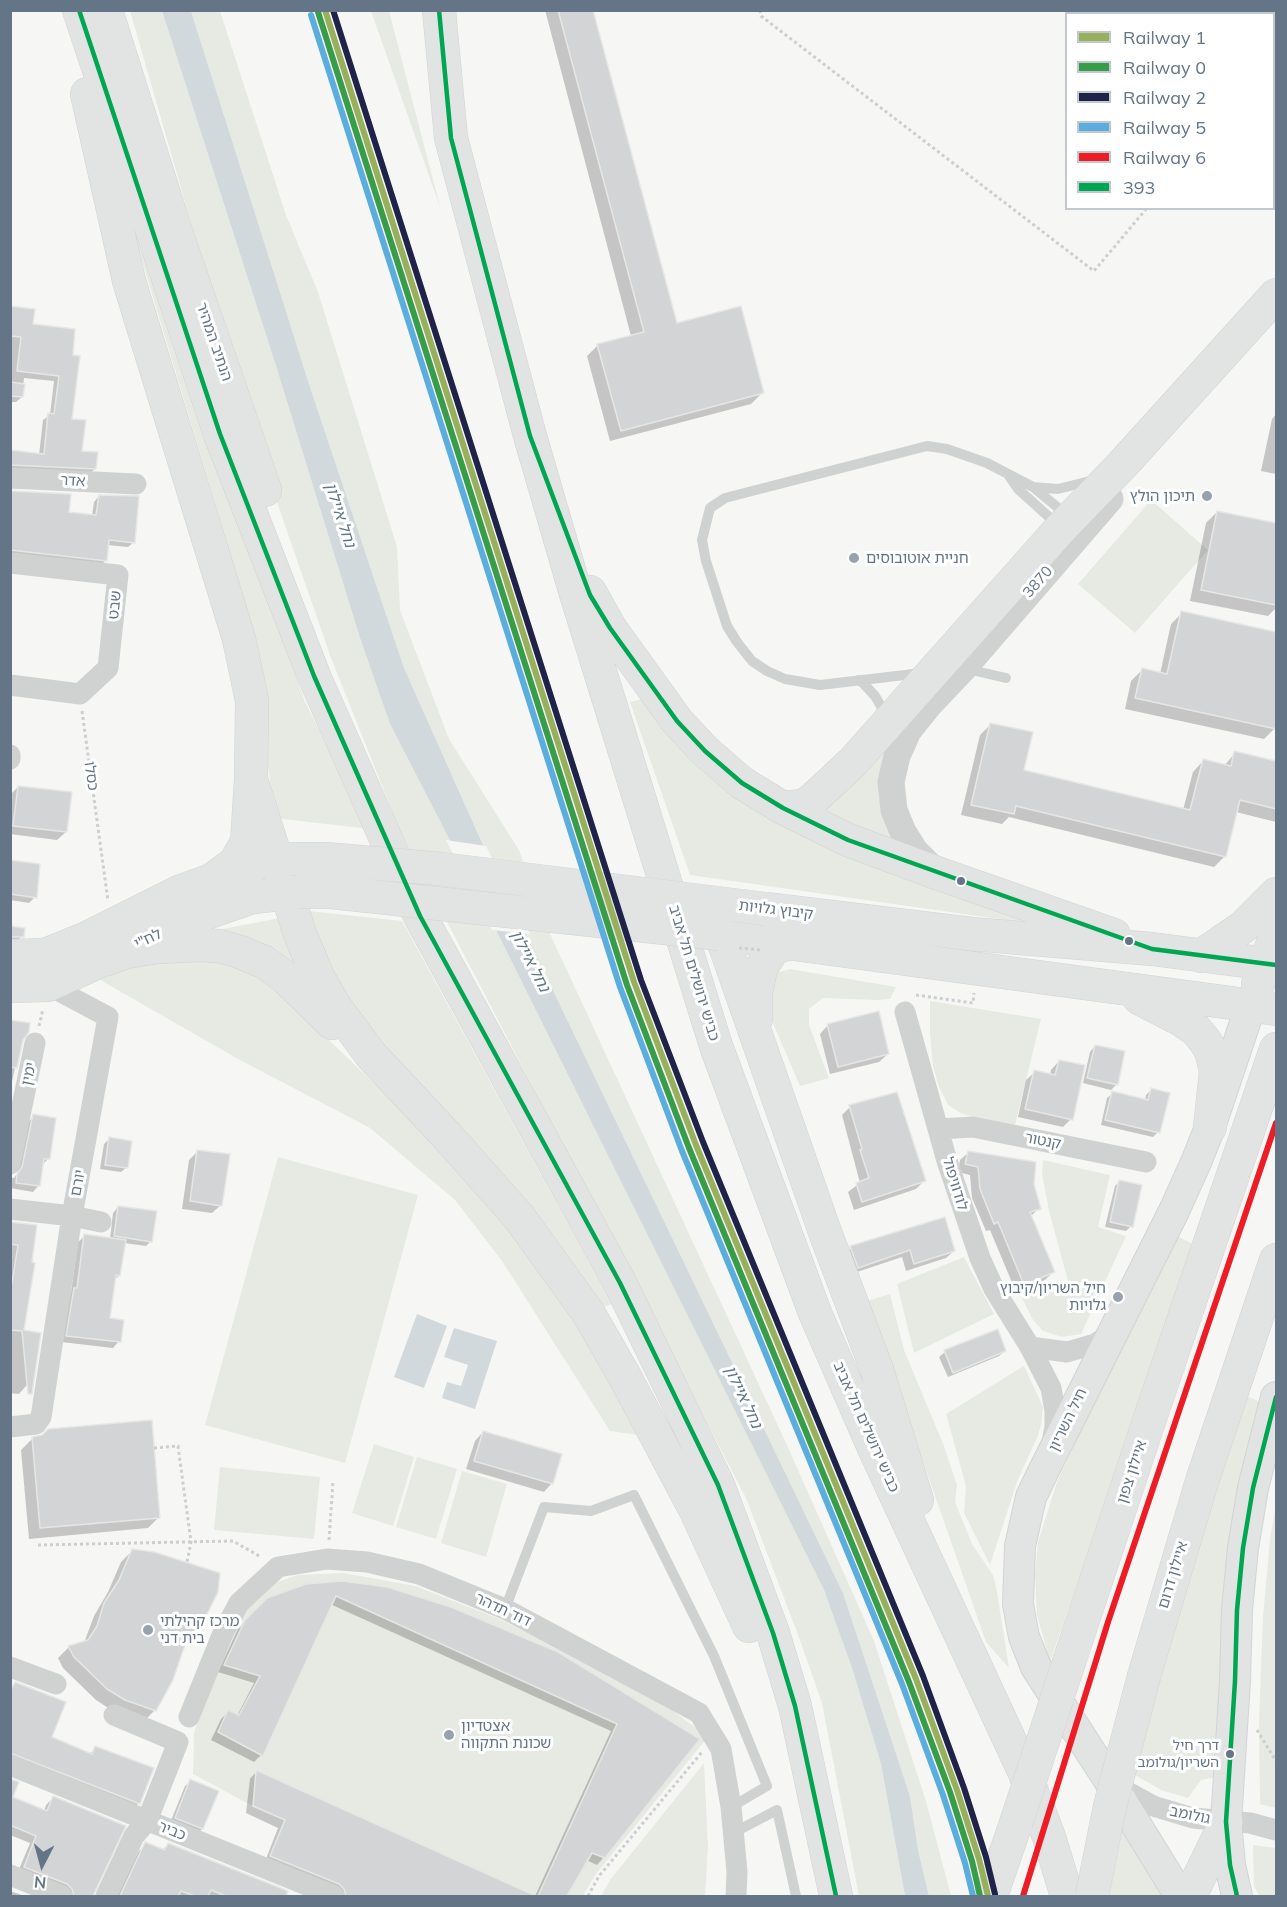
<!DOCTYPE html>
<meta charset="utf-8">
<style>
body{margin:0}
#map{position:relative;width:1287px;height:1907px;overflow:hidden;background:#f6f7f5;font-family:Mulish,sans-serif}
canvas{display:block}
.frame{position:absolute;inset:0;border:12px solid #647588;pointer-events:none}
.legend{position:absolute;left:1065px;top:12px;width:210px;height:198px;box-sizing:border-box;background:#fff;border:2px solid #c1c8cf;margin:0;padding:8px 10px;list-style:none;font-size:18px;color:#647588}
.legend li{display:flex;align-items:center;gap:12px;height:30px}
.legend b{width:30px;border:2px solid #c1c8cf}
.north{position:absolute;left:12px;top:1835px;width:60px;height:60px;-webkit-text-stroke:4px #fff;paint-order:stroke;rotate:186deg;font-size:16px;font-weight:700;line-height:24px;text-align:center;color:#647588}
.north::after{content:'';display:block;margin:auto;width:21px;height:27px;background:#647588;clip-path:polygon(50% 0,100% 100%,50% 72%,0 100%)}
</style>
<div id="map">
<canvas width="1287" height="1907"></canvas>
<div class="frame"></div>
<ul class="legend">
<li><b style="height:8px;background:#98af5b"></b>Railway 1</li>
<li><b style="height:8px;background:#389d48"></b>Railway 0</li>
<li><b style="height:8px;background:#1f234a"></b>Railway 2</li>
<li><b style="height:8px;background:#5aaddd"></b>Railway 5</li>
<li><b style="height:8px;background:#ed1d26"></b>Railway 6</li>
<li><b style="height:8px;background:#00a651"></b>393</li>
</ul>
<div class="north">N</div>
</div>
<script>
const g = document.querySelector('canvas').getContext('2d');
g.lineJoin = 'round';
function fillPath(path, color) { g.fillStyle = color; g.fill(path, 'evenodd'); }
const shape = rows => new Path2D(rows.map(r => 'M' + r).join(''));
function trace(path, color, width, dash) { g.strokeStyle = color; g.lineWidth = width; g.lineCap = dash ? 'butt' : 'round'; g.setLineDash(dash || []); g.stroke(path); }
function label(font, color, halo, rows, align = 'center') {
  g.font = font + ' Mulish,"Noto Sans Hebrew",sans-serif'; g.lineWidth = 6; g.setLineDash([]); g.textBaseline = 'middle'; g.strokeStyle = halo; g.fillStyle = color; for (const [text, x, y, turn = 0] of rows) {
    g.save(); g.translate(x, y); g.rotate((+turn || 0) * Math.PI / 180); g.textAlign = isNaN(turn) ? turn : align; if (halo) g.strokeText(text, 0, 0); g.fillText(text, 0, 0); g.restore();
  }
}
fillPath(shape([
 [130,11,162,11,276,366,360,638,390,724,496,930,824,1590,852,1668,881,1764,905,1896,859,1896,822,1703,797,1632,746,1498,401,833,331,658,245,410],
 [191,11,220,11,286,215,318,292,397,547,400,610,449,739,519,850,551,936,786,1443,874,1641,926,1801,951,1896,929,1896,918,1850,910,1796,843,1593,483,845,404,668,309,384],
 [371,11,389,11,441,210],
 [117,178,305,702,369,829,275,818,251,638,226,539],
 [1151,500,1208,550,1135,633,1078,584],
 [642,699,667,730,1028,913,1020,922,690,875,630,702],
 [909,710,892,750,911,857,822,824,826,806],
 [300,910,402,921,612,1304,596,1310,377,1050],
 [280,918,309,983,217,933,222,929],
 [127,957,235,960,275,988,468,1174,540,1265,645,1436,610,1431,502,1261,455,1200,370,1128,238,1059,88,973],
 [790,969,896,987,890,999,877,1000,823,998,809,1009,809,1025,829,1078,800,1086,763,1000,775,973],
 [930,1001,1041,1019,1015,1125,962,1114,948,1105,939,1087,933,1066,930,1034],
 [278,1157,418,1195,345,1463,205,1425],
 [1043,1160,1110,1175,1098,1227,1126,1236,1081,1334,1062,1337,1043,1331,1033,1320,1022,1298,1068,1281,1049,1211,1042,1174],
 [1173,1234,1195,1245,1050,1662,1037,1615,1035,1574,1038,1542,1057,1482],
 [964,1257,994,1314,914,1353,897,1284],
 [890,1294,904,1350,944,1446,957,1485,955,1502,972,1544,993,1575,996,1586,1009,1668,986,1642,867,1301],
 [1024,1366,1043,1407,1041,1425,1037,1438,1018,1479,990,1565,964,1513,966,1486,946,1414],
 [1242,1394,1265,1404,1243,1482,1221,1620,1219,1777,1201,1780,1188,1798,1161,1790,1130,1772],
 [374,1444,414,1457,393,1526,352,1513],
 [417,1457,457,1469,436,1539,396,1527],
 [220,1467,320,1477,314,1539,214,1530],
 [462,1471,507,1484,486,1557,441,1543],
 [1276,1506,1276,1808,1260,1804,1259,1721,1263,1617,1270,1538],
 [344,1573,415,1586,497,1618,571,1654,660,1701,708,1737,595,1875,583,1896,460,1896,245,1802,193,1774,194,1733,213,1673,240,1617,266,1586,298,1575],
 [704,1763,708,1847,705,1896,601,1896,610,1880],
 [1123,1828,1163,1896,1109,1896],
 [1253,1845,1276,1848,1276,1896,1259,1896,1254,1886]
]), '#e6eae3');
fillPath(shape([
 [162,11,191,11,309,384,404,668,483,845,843,1593,910,1796,918,1850,929,1896,905,1896,881,1764,852,1668,824,1590,496,930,390,724,360,638,276,366],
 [417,1314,447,1326,424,1388,394,1377],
 [454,1328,497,1341,475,1409,442,1398,447,1382,461,1386,468,1365,444,1357]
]), '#d1d9dc');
fillPath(shape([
 [446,840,486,846,530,934,492,930]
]), '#f6f7f5');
fillPath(shape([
 [545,10,591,10,676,325,763,392,751,404,610,441,587,356,598,345,631,336],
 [10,308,71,356,71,420,81,452,95,469,89,474,10,471,10,452,39,455,43,420,50,415,54,381,24,378,22,397,16,402,10,402],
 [1276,414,1276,474,1261,471,1272,419],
 [10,492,67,514,92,516,94,502,99,496,134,542,128,547,107,545,106,560,100,566,10,556],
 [1217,512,1276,524,1276,608,1268,616,1190,601,1206,523],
 [1182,613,1276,634,1276,722,1275,728,1264,739,1125,709,1131,681,1142,670,1160,674,1171,624],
 [991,724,1022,771,1183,810,1193,772,1203,761,1224,766,1235,753,1276,763,1276,822,1236,812,1225,856,1214,867,1009,817,1002,824,961,815,980,735],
 [18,787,66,832,57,840,10,834,10,795],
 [10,862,35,897,29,903,10,900],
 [10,928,22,936,16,942,10,942],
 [10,1022,21,1040,10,1091],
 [828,1025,888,1054,879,1062,830,1074,820,1034],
 [1095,1046,1123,1053,1116,1085,1111,1090,1083,1083,1090,1052],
 [1059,1061,1071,1119,1063,1127,1018,1117,1026,1080,1035,1072,1050,1075,1051,1070],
 [1151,1090,1158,1132,1153,1137,1101,1125,1107,1098,1113,1093,1145,1101,1146,1095],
 [850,1107,924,1181,916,1189,854,1210,848,1192,860,1183,842,1115],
 [34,1116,48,1159,42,1165,39,1185,33,1192,10,1188,10,1178,14,1178,17,1174,28,1122],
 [109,1139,127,1167,121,1172,100,1169,104,1144],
 [198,1151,221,1205,212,1213,182,1209,189,1160],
 [969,1152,1033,1184,1039,1208,1030,1217,1053,1272,1045,1280,1016,1292,990,1230,986,1231,972,1198,970,1175,958,1172,960,1160],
 [1120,1181,1131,1226,1126,1231,1105,1227,1115,1186],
 [118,1207,151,1241,146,1246,124,1243,119,1275,114,1281,108,1320,119,1341,113,1348,61,1342,68,1296,71,1292,78,1242,85,1236,110,1239,113,1213],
 [10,1222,36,1226,22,1332,33,1378,19,1394,10,1393,10,1263,12,1251,10,1250],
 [851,1248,954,1251,946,1258,906,1271,902,1257,851,1274,844,1255],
 [997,1331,1005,1351,999,1356,948,1377,939,1357,945,1352],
 [483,1432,552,1483,544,1492,466,1469,475,1441],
 [32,1439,159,1517,148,1528,29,1539,21,1450],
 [132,1551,199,1632,183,1646,155,1710,144,1721,113,1711,96,1700,63,1668,58,1658,69,1647,84,1643,94,1616,108,1592,121,1562],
 [342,1583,698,1739,604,1857,597,1865,586,1860,565,1896,535,1896,611,1731,330,1604,261,1755,254,1762,211,1740,221,1719,228,1712,237,1716,254,1683,218,1672,238,1629,268,1599],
 [15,1684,50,1738,89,1754,96,1748,139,1803,131,1810,10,1761,10,1689],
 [257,1771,532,1896,338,1896,264,1864,278,1828,246,1813,250,1779],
 [10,1780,11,1798,44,1811,46,1805,53,1798,93,1890,92,1896,64,1896,17,1874,30,1843,10,1835],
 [191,1781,202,1829,197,1834,170,1823,185,1786],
 [146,1844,162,1851,168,1844,286,1892,284,1896,117,1896,138,1852],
 [10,1891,25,1896,10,1896]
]), '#0003');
const building = shape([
 [558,10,593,10,677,323,741,306,764,393,621,431,597,344,644,332,558,10],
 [10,306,35,309,33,324,75,329,73,355,80,356,72,419,86,420,82,451,98,452,96,469,10,465,10,450,44,454,48,413,54,414,59,376,17,371,21,337,10,336,10,306],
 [10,382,25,384,23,397,10,396,10,382],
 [10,491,71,494,69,512,96,515,99,495,139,496,135,543,109,540,107,561,10,550,10,491],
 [1217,511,1276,523,1276,605,1201,590,1217,511],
 [1181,611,1276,632,1276,729,1135,698,1142,668,1167,674,1181,611],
 [990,723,1033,732,1024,770,1190,810,1203,759,1231,766,1234,751,1276,761,1276,809,1240,800,1226,857,1016,806,1014,814,971,805,990,723],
 [18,786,72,792,67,832,13,826,18,786],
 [10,860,40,864,37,898,10,894,10,860],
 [10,926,25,928,24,937,10,937,10,926],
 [879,1011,889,1054,838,1067,827,1024,879,1011],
 [10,1020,30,1023,29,1032,23,1040,17,1068,10,1067,10,1020],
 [1095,1045,1125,1051,1118,1085,1087,1078,1095,1045],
 [1059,1060,1085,1065,1073,1120,1025,1109,1034,1070,1055,1075,1059,1060],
 [1151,1088,1170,1093,1160,1133,1105,1120,1112,1091,1148,1100,1151,1088],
 [897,1092,926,1181,862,1202,856,1183,869,1178,860,1150,862,1149,849,1105,897,1092],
 [33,1114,56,1118,50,1159,44,1159,40,1186,16,1183,17,1174,22,1167,33,1114],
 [109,1137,132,1141,128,1168,105,1165,109,1137],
 [197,1150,230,1154,222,1206,190,1201,197,1150],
 [968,1151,1036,1162,1034,1184,1041,1209,1030,1212,1055,1272,1024,1285,998,1222,994,1224,980,1189,978,1167,965,1164,968,1151],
 [1119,1180,1142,1185,1133,1227,1110,1222,1119,1180],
 [118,1206,157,1211,152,1242,114,1236,118,1206],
 [945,1217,955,1251,914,1264,910,1250,858,1268,850,1246,945,1217],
 [10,1222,37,1225,32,1262,35,1263,24,1330,41,1333,32,1394,28,1394,22,1331,10,1330,10,1283,12,1283,18,1245,10,1244,10,1222],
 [84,1234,126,1240,120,1276,116,1275,110,1318,124,1320,121,1342,66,1336,74,1288,77,1288,84,1234],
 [998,1329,1006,1351,953,1373,944,1350,998,1329],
 [152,1420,160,1518,40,1528,32,1437,42,1435,48,1429,152,1420],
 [483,1431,562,1454,553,1484,474,1461,483,1431],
 [132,1549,154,1552,220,1573,218,1592,205,1618,200,1633,187,1639,173,1680,156,1711,125,1700,107,1689,74,1657,68,1646,88,1640,97,1626,104,1603,119,1580,132,1549],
 [342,1581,387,1587,451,1607,558,1652,700,1739,605,1858,592,1853,567,1896,538,1896,617,1724,336,1596,263,1756,218,1732,228,1710,239,1715,260,1676,224,1665,245,1620,267,1598,306,1584,342,1581],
 [15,1682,66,1702,52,1737,92,1754,95,1746,154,1768,140,1804,10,1753,10,1692,15,1682],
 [256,1770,536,1896,346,1896,344,1889,339,1884,270,1856,285,1820,253,1806,256,1770],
 [10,1779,19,1782,13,1797,47,1811,53,1796,126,1826,93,1896,74,1896,72,1889,67,1884,24,1867,36,1836,10,1825,10,1779],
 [190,1779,219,1791,203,1829,175,1818,190,1779],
 [145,1842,165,1850,168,1843,288,1891,286,1896,226,1896,211,1890,208,1896,195,1896,181,1891,178,1896,120,1896,145,1842]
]);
fillPath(building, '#d3d4d5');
trace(building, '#e6e6e5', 1.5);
const secondary = shape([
 [1180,1896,1110,1782,1036,1667,1024,1637,1018,1604,1020,1546,1031,1497,1043,1472,1174,1211,1197,1160,1210,1127,1251,1005],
 [1237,1896,1230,1865,1226,1822,1235,1681,1237,1610,1243,1548,1253,1488,1276,1397]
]);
const primary = shape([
 [937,873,1114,935],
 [766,909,972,934,1152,949,1276,965],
 [720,934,1276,1009],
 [10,956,45,955,87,938,179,892,258,863,276,859,292,859],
 [1201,956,1243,927,1276,894],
 [1258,984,1276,934],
 [10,986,48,985,198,916,253,897,300,892],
 [1139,998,1180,1019,1196,1030,1205,1041,1211,1051,1216,1071,1210,1127]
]);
const motorway = shape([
 [79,10,220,434,314,676,420,916,620,1283,718,1485,773,1633,795,1706,836,1896],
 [106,10,179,241,265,490],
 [439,10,451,138,530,436,576,594,716,1046,815,1313,874,1448,1024,1771,1049,1837,1067,1896],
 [87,94,129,281,239,639,252,701,251,779,247,842,235,863,212,880],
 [590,592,610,628,677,721,705,751,742,783,783,808,848,840,937,873],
 [251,779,300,934,318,977,334,1005,371,1055,448,1137,519,1217,589,1314,625,1377,695,1509,749,1626],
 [783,808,802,806,811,801,853,762,1061,528,1123,464,1276,295],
 [707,908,716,924,725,946,825,1232,877,1370,917,1500],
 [107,959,126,952,157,947,200,945,219,946,240,952,264,962,285,977,332,1023],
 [756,1019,756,992,761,968,772,951,779,946,793,943],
 [1070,1659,1150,1418,1276,1049],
 [1144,1676,1202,1481,1276,1260],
 [991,1896,1016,1823],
 [1190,1896,1226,1822]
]);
trace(secondary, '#d1d4d5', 32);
trace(primary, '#d2d4d4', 34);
trace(motorway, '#d1d3d4', 34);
trace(shape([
 [760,10,761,16,1094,271,1147,208],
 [1274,62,1276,58],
 [82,711,108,901],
 [916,995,973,1003,974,993],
 [39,1026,43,1009],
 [154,1448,178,1446,191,1542,187,1562],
 [329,1540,333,1481],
 [38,1545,233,1541,261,1557],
 [1257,1730,1276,1761],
 [588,1896,599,1876,702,1752]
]), '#cdcecf', 3, [3, 3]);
trace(shape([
 [1009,476,1018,489,1059,526],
 [1033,487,1058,489,1094,480],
 [967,669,1006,678],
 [922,673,820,685,785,679,767,671,752,661,737,642,727,626,706,561,702,540,710,508,725,498,927,446,947,449,987,463,1033,487,1068,516],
 [858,680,863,683,875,696,881,706,883,718],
 [505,1609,544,1507,591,1511,634,1495,714,1656,767,1786,731,1807],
 [733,1833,777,1810,796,1896]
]), '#d0d2d2', 10);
trace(shape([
 [10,478,136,484],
 [10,563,118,575,108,668,80,694,10,685],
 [10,755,10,759],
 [905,1012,947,1161,980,1258,994,1289,1030,1347,1051,1388,1055,1411,1055,1427,1052,1442],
 [939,1129,973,1127,1146,1162],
 [10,1164,35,1043],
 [10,1209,72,1216,101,1222],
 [1030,1347,1067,1352,1095,1344,1111,1334],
 [10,1427,36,1424,41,1417,72,1216,108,1017,48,985],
 [10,1667,56,1684],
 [189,1717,223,1633,239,1603,278,1567,327,1559,367,1562,419,1574,505,1609,699,1713,721,1749,731,1807,737,1872,736,1896],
 [10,1765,334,1896],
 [1113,1784,1153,1806,1193,1818,1250,1823,1276,1830],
 [10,1875,62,1896],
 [106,1896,134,1836,147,1821,178,1742,114,1715]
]), '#d0d2d2', 21);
trace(shape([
 [937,873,915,851,903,832,894,810,891,782,897,756,908,731,928,706,964,668,1110,499]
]), '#d0d2d2', 27);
trace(secondary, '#e2e3e3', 30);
trace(primary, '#e2e3e3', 33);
trace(motorway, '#e2e3e3', 33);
const primaryBridge = shape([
 [292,859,326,859,441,869,766,909],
 [300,892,331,892,720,934]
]);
const motorwayBridge = shape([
 [1016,1823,1070,1659],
 [1092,1896,1110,1806,1144,1676]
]);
trace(primaryBridge, '#d2d4d4', 34, []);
trace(motorwayBridge, '#d1d3d4', 34, []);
trace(shape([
 [739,948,761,950]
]), '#cdcecf', 3, [3, 3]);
trace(primaryBridge, '#e2e3e3', 33);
trace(motorwayBridge, '#e2e3e3', 33);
trace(shape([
 [79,10,220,434,314,676,420,916,620,1283,718,1485,773,1633,795,1706,836,1896],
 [439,10,451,138,530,436,590,595,610,628,677,721,705,751,742,783,783,808,848,840,1152,949,1276,965],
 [1237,1896,1230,1865,1226,1822,1235,1681,1237,1610,1243,1548,1253,1488,1276,1397]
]), '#00a651', 4.5);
trace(shape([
 [325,10,634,982,696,1145,916,1679,957,1790,979,1859,988,1896]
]), '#98af5b', 6);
trace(shape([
 [318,12,627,985,689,1148,909,1682,950,1792,972,1861,980,1896]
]), '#389d48', 6);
trace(shape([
 [333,10,641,980,703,1142,923,1676,964,1788,986,1857,995,1894]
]), '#1f234a', 6);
trace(shape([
 [311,15,620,987,682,1151,902,1684,943,1795,965,1863,973,1896]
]), '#5aaddd', 6);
trace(shape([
 [1023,1896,1108,1622,1276,1123]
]), '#ed1d26', 6);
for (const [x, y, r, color] of [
 [1207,496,6,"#97a2ae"],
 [854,558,6,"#97a2ae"],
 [961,881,5,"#647588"],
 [1129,941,5,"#647588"],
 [1118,1297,6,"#97a2ae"],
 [148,1630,6,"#97a2ae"],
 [449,1735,6,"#97a2ae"],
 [1230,1754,5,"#647588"]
]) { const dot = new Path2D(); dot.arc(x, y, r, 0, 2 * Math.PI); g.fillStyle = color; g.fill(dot); trace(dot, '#fff', 2); }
label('14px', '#647588', '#fff', [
 ["דרך חיל",1219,1746],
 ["השריון/גולומב",1219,1763]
], 'right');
label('15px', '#647588', '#fff', [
 ["הנתיב המהיר",214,342,71],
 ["אדר",73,481,3],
 ["3870",1038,582,-49],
 ["שבט",115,605,-84],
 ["כסלו",91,776,82],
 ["קיבוץ גלויות",776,910,7],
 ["לח\"י",148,939,-25],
 ["כביש ירושלים תל אביב",694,973,73],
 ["ימין",29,1074,-78],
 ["קנטור",1043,1141,11],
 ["יורם",78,1183,-80],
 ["לודוויפול",955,1184,73],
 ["חיל השריון",1068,1420,-64],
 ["כביש ירושלים תל אביב",866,1427,66],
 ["איילון צפון",1132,1472,-72],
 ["איילון דרום",1173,1575,-73],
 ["דוד תדהר",503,1610,25],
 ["גולומב",1190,1815,12],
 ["כביר",172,1831,22]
]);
label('15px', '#647588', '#fff', [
 ["תיכון הולץ",1195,496,"right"],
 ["חניית אוטובוסים",866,558],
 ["חיל השריון/קיבוץ",1106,1288,"right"],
 ["גלויות",1106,1305,"right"],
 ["מרכז קהילתי",160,1621],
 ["בית דני",160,1638],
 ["אצטדיון",461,1726],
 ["שכונת התקווה",461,1743]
], 'left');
label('italic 16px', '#5f7784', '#fff', [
 ["נחל איילון",340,515,72],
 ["נחל איילון",530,961,63],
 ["נחל איילון",743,1397,65]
]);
</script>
